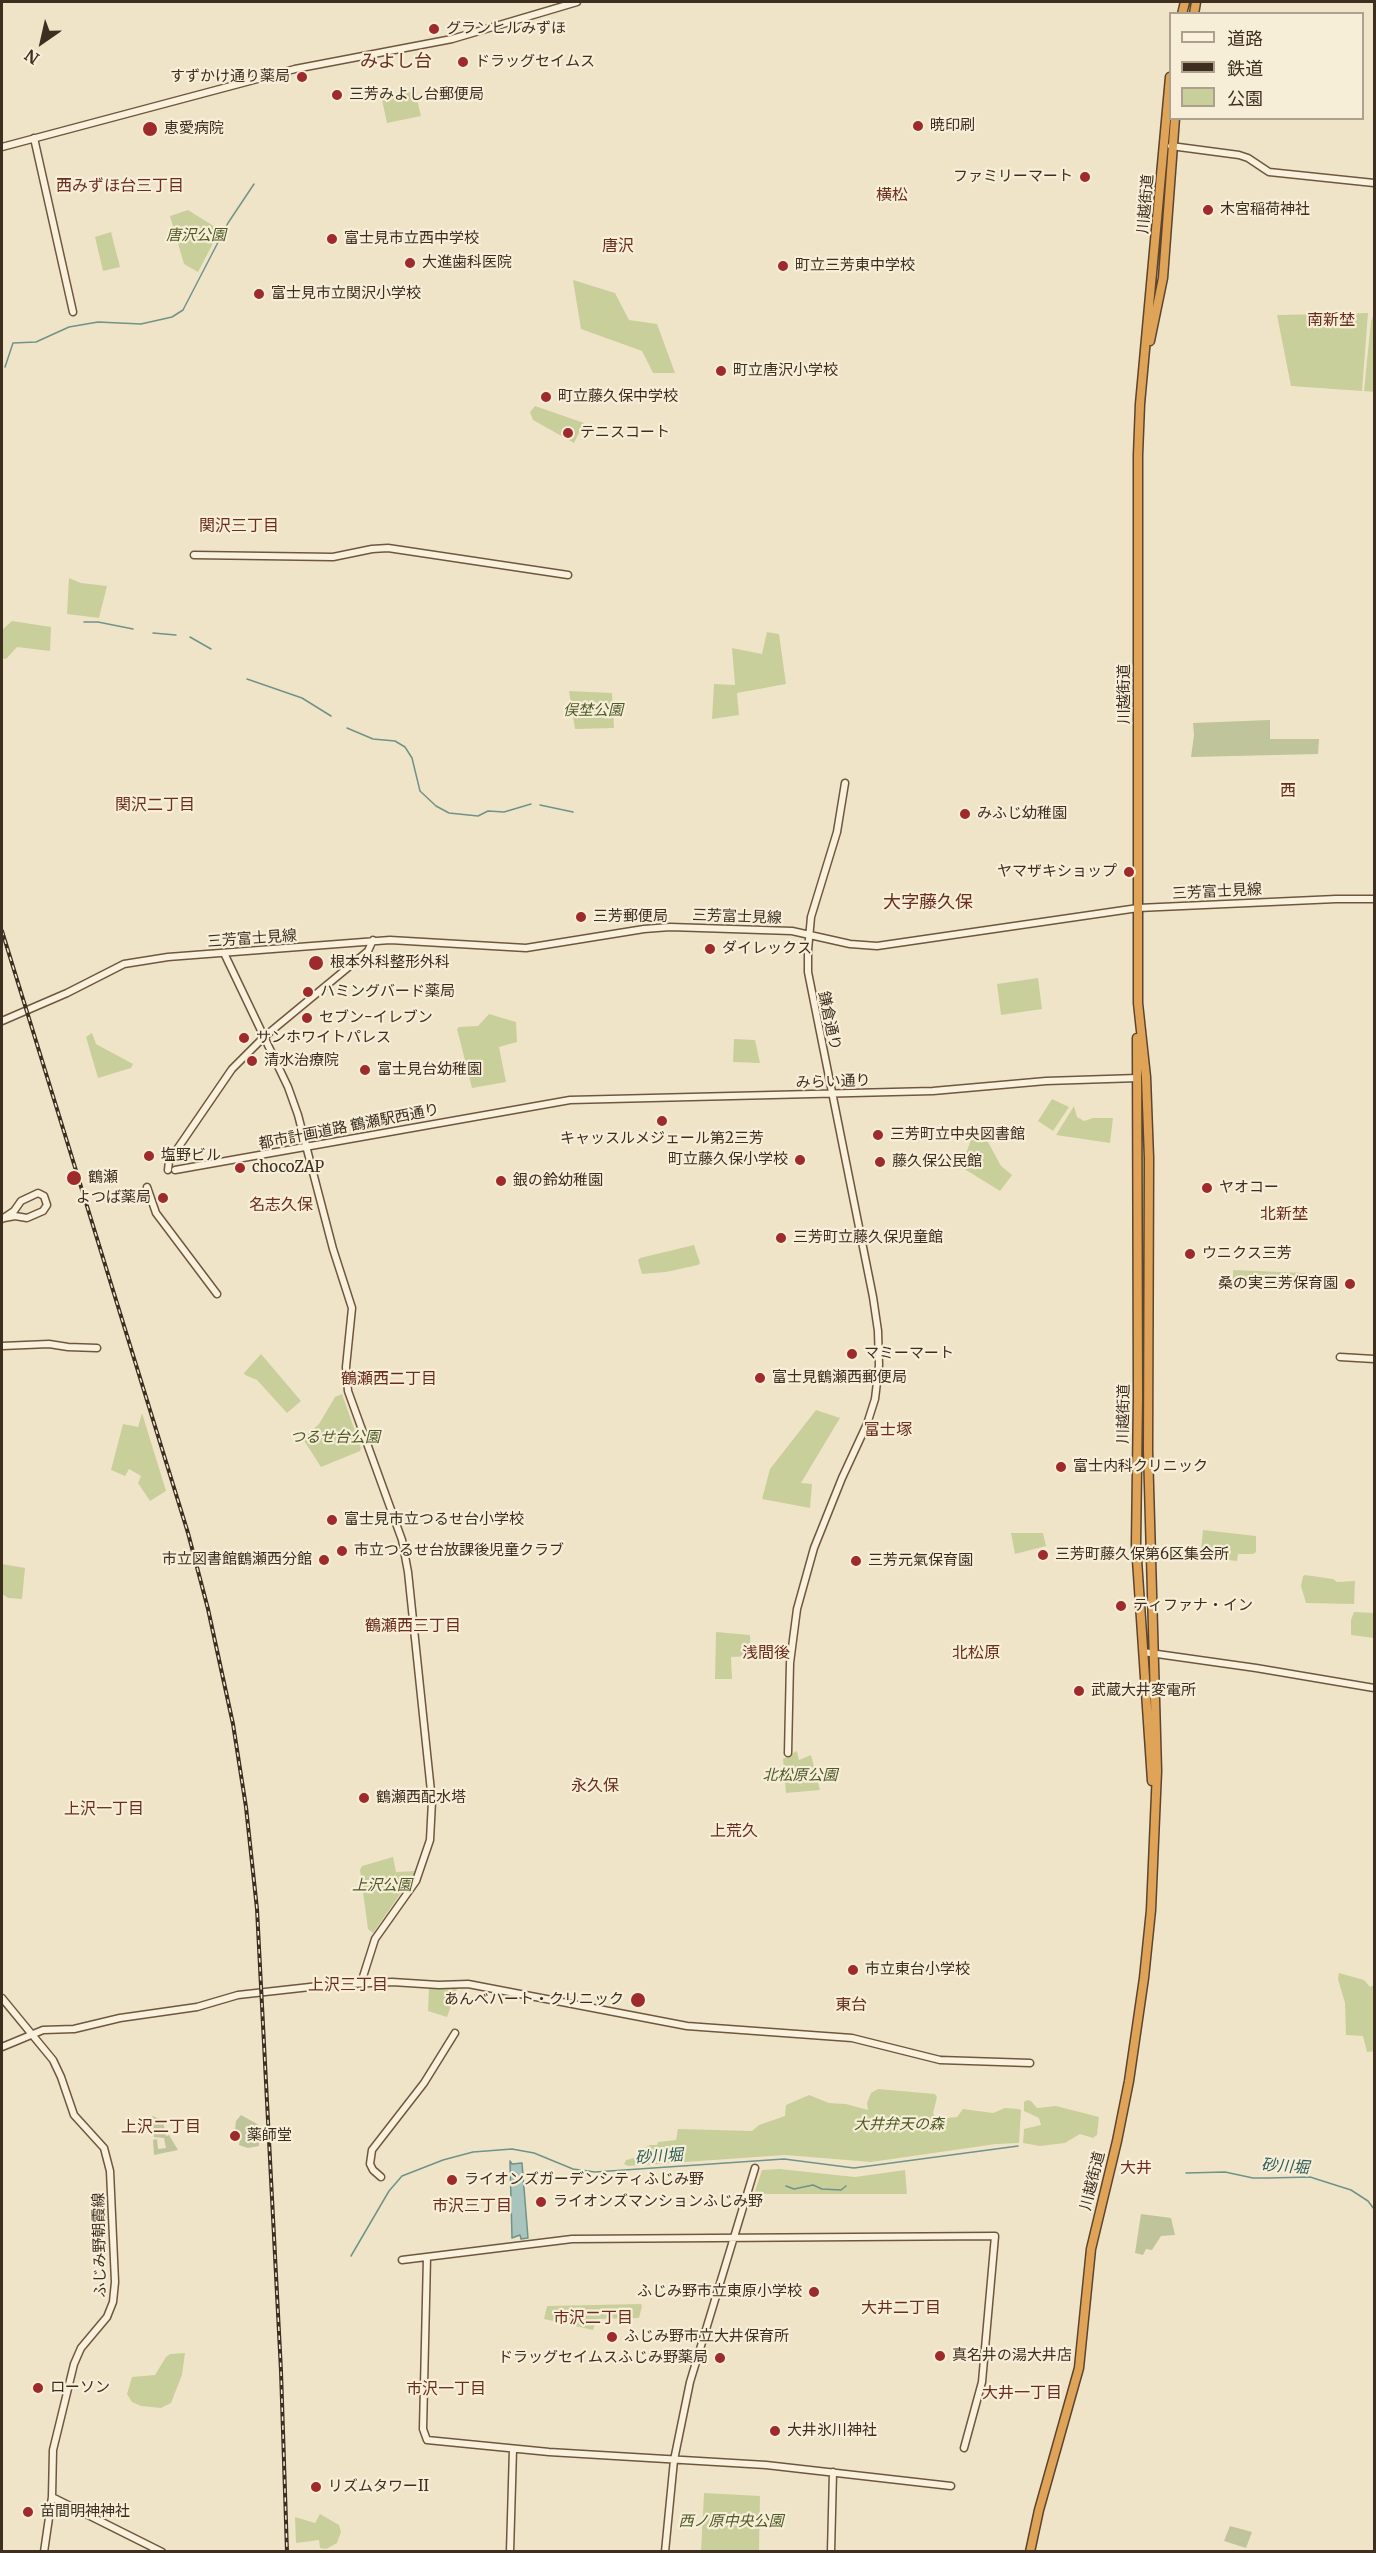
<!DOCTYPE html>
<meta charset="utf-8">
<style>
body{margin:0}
#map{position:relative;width:1376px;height:2553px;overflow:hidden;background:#f0e4c8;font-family:Merriweather,"Noto Sans JP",serif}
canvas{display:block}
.frame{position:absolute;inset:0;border:3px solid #3d2e20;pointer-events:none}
.legend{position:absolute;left:1169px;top:12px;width:195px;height:108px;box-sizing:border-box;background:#f7eed8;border:2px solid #ada18e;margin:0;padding:8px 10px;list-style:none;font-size:18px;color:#3d2e20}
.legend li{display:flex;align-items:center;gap:12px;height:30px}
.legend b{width:30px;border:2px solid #ada18e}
.north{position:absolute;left:12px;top:12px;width:60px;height:60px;-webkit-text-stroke:4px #f7eed8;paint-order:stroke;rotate:214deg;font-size:16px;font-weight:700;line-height:24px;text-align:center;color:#3d2e20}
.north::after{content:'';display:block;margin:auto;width:21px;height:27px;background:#3d2e20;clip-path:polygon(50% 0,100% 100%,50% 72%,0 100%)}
</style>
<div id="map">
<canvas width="1376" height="2553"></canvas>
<div class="frame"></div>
<ul class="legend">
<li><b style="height:8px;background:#faf1dc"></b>道路</li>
<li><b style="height:8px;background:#3d2e20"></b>鉄道</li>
<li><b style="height:16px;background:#c9cf9b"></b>公園</li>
</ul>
<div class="north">N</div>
</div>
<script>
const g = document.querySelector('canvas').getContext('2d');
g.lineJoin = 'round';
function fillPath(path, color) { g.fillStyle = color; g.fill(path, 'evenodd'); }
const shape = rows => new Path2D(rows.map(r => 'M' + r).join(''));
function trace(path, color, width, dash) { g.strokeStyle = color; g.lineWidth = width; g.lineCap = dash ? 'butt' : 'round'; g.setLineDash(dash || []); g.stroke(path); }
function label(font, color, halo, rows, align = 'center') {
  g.font = font + ' Merriweather,"Noto Sans JP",serif'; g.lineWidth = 4.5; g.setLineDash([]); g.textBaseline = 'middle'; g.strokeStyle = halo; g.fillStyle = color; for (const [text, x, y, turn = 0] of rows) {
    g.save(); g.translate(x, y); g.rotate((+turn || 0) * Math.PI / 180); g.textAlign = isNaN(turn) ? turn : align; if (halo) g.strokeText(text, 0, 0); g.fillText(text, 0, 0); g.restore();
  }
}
fillPath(shape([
 [415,91,421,116,387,123,382,100,384,97],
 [188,210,220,230,198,272,184,264,170,216],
 [111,232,120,267,103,271,95,237],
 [573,280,615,293,629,320,657,324,675,373,653,373,642,351,581,329],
 [1368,313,1362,391,1291,386,1277,315],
 [1374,314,1374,392,1364,391,1371,321],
 [535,406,584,423,574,443,533,420,530,412],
 [69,578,81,583,107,586,99,618,67,614],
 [12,621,51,627,50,651,17,647,6,659,2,658,2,630],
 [767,632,779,634,786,684,737,693,739,715,712,719,714,684,735,685,732,648,762,654],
 [569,691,612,693,614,728,575,729],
 [1038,978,1042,1009,1001,1015,997,984],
 [489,1014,516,1022,517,1042,499,1047,506,1082,472,1088,457,1029,459,1027,478,1026],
 [92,1033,96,1044,133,1064,131,1068,98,1078,86,1037],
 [734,1039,755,1040,760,1063,733,1062],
 [1142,1088,1144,1089,1145,1107,1146,1341,1140,1340],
 [1052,1099,1069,1107,1053,1131,1038,1121],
 [1074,1106,1077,1117,1084,1121,1093,1118,1113,1118,1110,1143,1056,1135],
 [971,1139,988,1142,1001,1166,1012,1175,1000,1191,958,1165,967,1151],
 [694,1245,700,1263,698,1265,666,1272,642,1274,638,1260,640,1258],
 [1233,1270,1305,1273,1304,1288,1236,1285,1233,1283],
 [261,1354,301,1401,287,1413,257,1380,245,1375,244,1373],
 [342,1394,361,1448,360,1451,321,1467,303,1439,319,1424,335,1397],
 [816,1410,840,1418,801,1483,812,1484,810,1508,762,1499,770,1469],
 [142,1413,166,1491,150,1501,138,1483,141,1476,129,1469,125,1476,111,1470,123,1424,138,1427],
 [1203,1530,1256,1536,1256,1552,1253,1554,1238,1554,1237,1561,1228,1560,1227,1552,1201,1551],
 [1011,1533,1043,1533,1046,1546,1015,1554],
 [2,1564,25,1568,22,1599,8,1598,2,1594],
 [1305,1575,1333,1579,1337,1582,1355,1581,1354,1604,1306,1603,1301,1586,1303,1576],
 [1354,1612,1374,1613,1374,1638,1351,1635,1351,1620],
 [716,1632,750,1635,751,1656,731,1657,732,1679,715,1679],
 [797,1751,799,1760,811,1755,820,1790,786,1793,783,1759],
 [393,1857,396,1872,416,1871,373,1933,368,1929,360,1870,362,1866],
 [1339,1973,1364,1980,1370,1987,1374,1985,1374,2051,1367,2052,1363,2036,1346,2035,1345,2003,1338,1979],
 [429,1988,457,1989,447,2017,428,2011],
 [878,2089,935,2094,937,2097,933,2113,936,2119,957,2117,963,2109,993,2113,1005,2108,1018,2109,1021,2110,1019,2143,996,2144,871,2162,785,2155,628,2166,624,2164,626,2160,638,2157,641,2150,650,2145,657,2145,658,2142,676,2140,678,2129,752,2131,759,2125,785,2116,786,2105,809,2095,829,2103,846,2104,868,2110,867,2103,871,2093],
 [1027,2100,1031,2101,1037,2108,1056,2106,1099,2117,1097,2135,1093,2138,1080,2134,1065,2143,1040,2146,1023,2143,1024,2129,1041,2125,1039,2118,1024,2111,1024,2102],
 [779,2169,855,2177,905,2170,907,2194,754,2194,762,2170],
 [641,2304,642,2306,639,2318,597,2319,593,2330,544,2319,547,2306],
 [185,2353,182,2375,171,2403,161,2408,141,2406,132,2402,127,2394,132,2377,155,2375,166,2357,170,2354],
 [704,2493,760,2496,759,2551,701,2551],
 [320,2514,339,2525,341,2532,337,2543,326,2549,320,2548,319,2540,296,2543,295,2517,315,2523]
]), '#c9cf9b');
fillPath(shape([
 [1270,720,1270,739,1319,739,1318,754,1191,757,1194,735,1193,723],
 [241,2115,259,2125,259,2146,248,2148,239,2145,241,2133,235,2130,236,2121],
 [152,2116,163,2120,166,2136,169,2135,178,2150,154,2155,153,2140,157,2139,158,2149,166,2148,164,2138,154,2137],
 [1141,2214,1171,2218,1175,2235,1161,2236,1152,2250,1146,2249,1143,2255,1135,2253],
 [1230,2526,1252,2532,1246,2548,1224,2541]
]), '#bfc49a');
const water = shape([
 [510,2161,512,2164,522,2163,528,2238,521,2239,520,2235,512,2238,510,2161]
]);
fillPath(water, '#a9c4bc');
trace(water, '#6f938a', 1.5);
trace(shape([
 [5,367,13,343,36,342,69,327,98,322,141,324,172,317,183,310,228,223,254,184],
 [84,622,98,622,133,629],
 [153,633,176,635],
 [190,637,211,649],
 [247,679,302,698,331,716],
 [347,728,373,739,395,741,405,747,412,758,420,791,436,806,449,813,478,816,488,811,504,812,531,804],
 [540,805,573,812],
 [1186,2173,1225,2172,1253,2178,1268,2178,1310,2177,1351,2190,1368,2201,1374,2209],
 [786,2186,794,2189,813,2185,822,2189,841,2190,846,2186],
 [351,2256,389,2191,402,2176,443,2160,473,2152,512,2149,534,2153,573,2169,595,2172,784,2159,854,2168,1018,2146]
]), '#6f938a', 1.5);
const secondary = shape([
 [34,138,73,312],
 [1171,146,1239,155,1248,158,1269,172,1374,183],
 [2,147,295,69,452,39,577,2],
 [194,555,333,557,372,549,388,548,568,575],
 [224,953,288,1087,298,1115,333,1249,352,1308,346,1367,348,1391,402,1540,408,1572,432,1801,430,1840,416,1881,375,1939,361,1983],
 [2,1021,67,993,124,964,168,957,390,940,526,948,644,929,670,927,792,931,850,944,877,946,1138,908,1336,899,1374,899],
 [168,1170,169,1161,232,1069,264,1037,368,951,373,940],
 [175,1170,570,1100,933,1091,1046,1081,1138,1078],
 [147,1187,156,1213,217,1294],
 [2,1219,14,1211,21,1201,38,1193,44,1196,47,1205,43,1211,27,1218,15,1216,4,1218],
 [2,1346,49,1344,68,1347,97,1348],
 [1340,1357,1374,1359],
 [1143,1652,1256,1668,1374,1688],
 [788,1753,790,1663,797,1609,814,1548,842,1478,867,1424,875,1399,879,1365,878,1331,873,1297,808,972,808,950,811,917,837,832,845,783],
 [2,1998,53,2060,61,2077,74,2115,104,2148,110,2171,115,2282,113,2302,107,2317,81,2348,74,2364,53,2450,52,2497,162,2552],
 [2,2047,43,2030,74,2029,120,2018,197,2007,238,1995,328,1985,392,1982,439,1985,468,1984,687,2026,852,2038,940,2060,1030,2063],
 [381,2177,373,2170,370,2164,372,2150,424,2083,455,2033],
 [427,2257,423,2429,427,2440,549,2452,766,2465,951,2486],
 [402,2260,572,2239,995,2236,982,2382,964,2448],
 [44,2552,52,2497],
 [510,2552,513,2449],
 [665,2552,674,2460,690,2382,755,2168],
 [831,2552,833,2472]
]);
const highway = shape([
 [1182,14,1185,2],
 [1194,14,1196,2],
 [1150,341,1163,278,1175,118],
 [1137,1038,1138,1397,1136,1545,1152,1781],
 [1030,2552,1039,2510,1079,2368,1091,2249,1117,2141,1129,2081,1144,1978,1151,1910,1157,1771,1148,1450,1149,1158,1146,1077,1138,1003,1138,455,1140,404,1170,77]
]);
trace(secondary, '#6f573f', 9);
trace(highway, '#5b4430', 11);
trace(secondary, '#faf1dc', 6);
trace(highway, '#e0a458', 8);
const rail = shape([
 [2,931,188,1533,208,1609,233,1724,246,1807,257,1909,281,2371,287,2552]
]);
trace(rail, '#3d2e20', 4);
trace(rail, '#f7eed8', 1.5, [4.5]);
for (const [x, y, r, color] of [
 [434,29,6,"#9e2a2b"],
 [463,62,6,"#9e2a2b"],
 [302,77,6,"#9e2a2b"],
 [337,95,6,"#9e2a2b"],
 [918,126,6,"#9e2a2b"],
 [150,129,8,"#9e2a2b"],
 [1085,177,6,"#9e2a2b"],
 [1208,210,6,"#9e2a2b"],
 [332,239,6,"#9e2a2b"],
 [410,263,6,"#9e2a2b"],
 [783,266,6,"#9e2a2b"],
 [259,294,6,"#9e2a2b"],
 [721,371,6,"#9e2a2b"],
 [546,397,6,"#9e2a2b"],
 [568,433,6,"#9e2a2b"],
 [965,814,6,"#9e2a2b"],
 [1129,872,6,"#9e2a2b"],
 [581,917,6,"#9e2a2b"],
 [710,949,6,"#9e2a2b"],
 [316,963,8,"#9e2a2b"],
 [308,992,6,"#9e2a2b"],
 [307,1018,6,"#9e2a2b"],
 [244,1038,6,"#9e2a2b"],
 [252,1061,6,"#9e2a2b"],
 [365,1070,6,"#9e2a2b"],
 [662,1121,6,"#9e2a2b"],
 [878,1135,6,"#9e2a2b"],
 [149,1156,6,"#9e2a2b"],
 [800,1160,6,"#9e2a2b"],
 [880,1162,6,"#9e2a2b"],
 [240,1168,6,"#9e2a2b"],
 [74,1178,8,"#9e2a2b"],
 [501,1181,6,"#9e2a2b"],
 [1207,1188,6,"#9e2a2b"],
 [163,1198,6,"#9e2a2b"],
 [781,1238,6,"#9e2a2b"],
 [1190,1254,6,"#9e2a2b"],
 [1350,1284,6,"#9e2a2b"],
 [852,1354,6,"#9e2a2b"],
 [760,1378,6,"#9e2a2b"],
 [1061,1467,6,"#9e2a2b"],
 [332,1520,6,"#9e2a2b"],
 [342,1551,6,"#9e2a2b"],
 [1043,1555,6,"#9e2a2b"],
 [324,1560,6,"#9e2a2b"],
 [856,1561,6,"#9e2a2b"],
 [1121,1606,6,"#9e2a2b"],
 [1079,1691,6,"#9e2a2b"],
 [364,1798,6,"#9e2a2b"],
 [853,1970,6,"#9e2a2b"],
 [638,2000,8,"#9e2a2b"],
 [235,2136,6,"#9e2a2b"],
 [452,2180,6,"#9e2a2b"],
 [541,2202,6,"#9e2a2b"],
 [814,2292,6,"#9e2a2b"],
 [612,2337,6,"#9e2a2b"],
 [940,2356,6,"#9e2a2b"],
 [720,2358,6,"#9e2a2b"],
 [38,2388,6,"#9e2a2b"],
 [775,2431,6,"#9e2a2b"],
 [316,2487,6,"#9e2a2b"],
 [28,2512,6,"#9e2a2b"]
]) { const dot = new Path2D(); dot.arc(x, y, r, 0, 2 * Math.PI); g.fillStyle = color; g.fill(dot); trace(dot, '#f7eed8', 2); }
label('15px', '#3d2e20', '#f7eed8', [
 ["グランヒルみずほ",446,29],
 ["ドラッグセイムス",475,62],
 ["すずかけ通り薬局",290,77,"right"],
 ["三芳みよし台郵便局",349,95],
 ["暁印刷",930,126],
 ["恵愛病院",164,129],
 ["ファミリーマート",1073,177,"right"],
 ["木宮稲荷神社",1220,210],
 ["富士見市立西中学校",344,239],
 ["大進歯科医院",422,263],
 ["町立三芳東中学校",795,266],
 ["富士見市立関沢小学校",271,294],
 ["町立唐沢小学校",733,371],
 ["町立藤久保中学校",558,397],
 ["テニスコート",580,433],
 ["みふじ幼稚園",977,814],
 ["ヤマザキショップ",1117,872,"right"],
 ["三芳郵便局",593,917],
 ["ダイレックス",722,949],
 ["根本外科整形外科",330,963],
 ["ハミングバード薬局",320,992],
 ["セブン-イレブン",319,1018],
 ["サンホワイトパレス",256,1038],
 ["清水治療院",264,1061],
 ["富士見台幼稚園",377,1070],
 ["三芳町立中央図書館",890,1135],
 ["キャッスルメジェール第2三芳",662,1139,"center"],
 ["塩野ビル",161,1156],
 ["町立藤久保小学校",788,1160,"right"],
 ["藤久保公民館",892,1162],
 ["chocoZAP",252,1168],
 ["鶴瀬",88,1178],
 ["銀の鈴幼稚園",513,1181],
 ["ヤオコー",1219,1188],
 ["よつば薬局",151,1198,"right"],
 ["三芳町立藤久保児童館",793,1238],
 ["ウニクス三芳",1202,1254],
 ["桑の実三芳保育園",1338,1284,"right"],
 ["マミーマート",864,1354],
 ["富士見鶴瀬西郵便局",772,1378],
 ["富士内科クリニック",1073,1467],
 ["富士見市立つるせ台小学校",344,1520],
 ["市立つるせ台放課後児童クラブ",354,1551],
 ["三芳町藤久保第6区集会所",1055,1555],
 ["市立図書館鶴瀬西分館",312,1560,"right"],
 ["三芳元氣保育園",868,1561],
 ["ティファナ・イン",1133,1606],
 ["武蔵大井変電所",1091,1691],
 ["鶴瀬西配水塔",376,1798],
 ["市立東台小学校",865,1970],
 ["あんべハート・クリニック",624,2000,"right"],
 ["薬師堂",247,2136],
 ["ライオンズガーデンシティふじみ野",464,2180],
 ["ライオンズマンションふじみ野",553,2202],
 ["ふじみ野市立東原小学校",802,2292,"right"],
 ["ふじみ野市立大井保育所",624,2337],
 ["真名井の湯大井店",952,2356],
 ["ドラッグセイムスふじみ野薬局",708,2358,"right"],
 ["ローソン",50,2388],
 ["大井氷川神社",787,2431],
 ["リズムタワーII",328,2487],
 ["苗間明神神社",40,2512]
], 'left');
label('15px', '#3d2e20', '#f7eed8', [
 ["川越街道",1146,204,-85],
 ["川越街道",1125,694,-90],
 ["三芳富士見線",1217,892,-3],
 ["三芳富士見線",737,917,2],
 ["三芳富士見線",252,939,-4],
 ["鎌倉通り",829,1021,78],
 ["みらい通り",833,1082,-2],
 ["都市計画道路 鶴瀬駅西通り",349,1127,-11],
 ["川越街道",1124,1414,-89],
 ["川越街道",1093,2181,-76],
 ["ふじみ野朝霞線",100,2245,-91]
]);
label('italic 15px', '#4d5a26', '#f7eed8', [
 ["唐沢公園",196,236],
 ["俣埜公園",593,711],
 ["つるせ台公園",335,1438],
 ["北松原公園",800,1776],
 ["上沢公園",382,1886],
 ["大井弁天の森",899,2125],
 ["西ノ原中央公園",731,2522]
]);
label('16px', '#6b2e1e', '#f7eed8', [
 ["西みずほ台三丁目",120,186],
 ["横松",892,195],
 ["唐沢",618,246],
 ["南新埜",1331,320],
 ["関沢三丁目",239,526],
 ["西",1288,791],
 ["関沢二丁目",155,805],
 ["名志久保",281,1205],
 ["北新埜",1284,1214],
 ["鶴瀬西二丁目",389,1379],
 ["富士塚",888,1430],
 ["鶴瀬西三丁目",413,1626],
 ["浅間後",766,1653],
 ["北松原",976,1653],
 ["永久保",595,1786],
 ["上沢一丁目",104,1809],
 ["上荒久",734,1831],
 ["上沢三丁目",348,1985],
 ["東台",851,2005],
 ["上沢二丁目",161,2127],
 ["大井",1136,2168],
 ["市沢三丁目",472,2206],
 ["大井二丁目",901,2308],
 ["市沢二丁目",593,2318],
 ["市沢一丁目",446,2389],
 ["大井一丁目",1022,2393]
]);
label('italic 16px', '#2f5d5a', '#f7eed8', [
 ["砂川堀",659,2157,-4],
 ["砂川堀",1285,2167,4]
]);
label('18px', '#6b2e1e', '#f7eed8', [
 ["みよし台",396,62],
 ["大字藤久保",928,903]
]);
</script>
